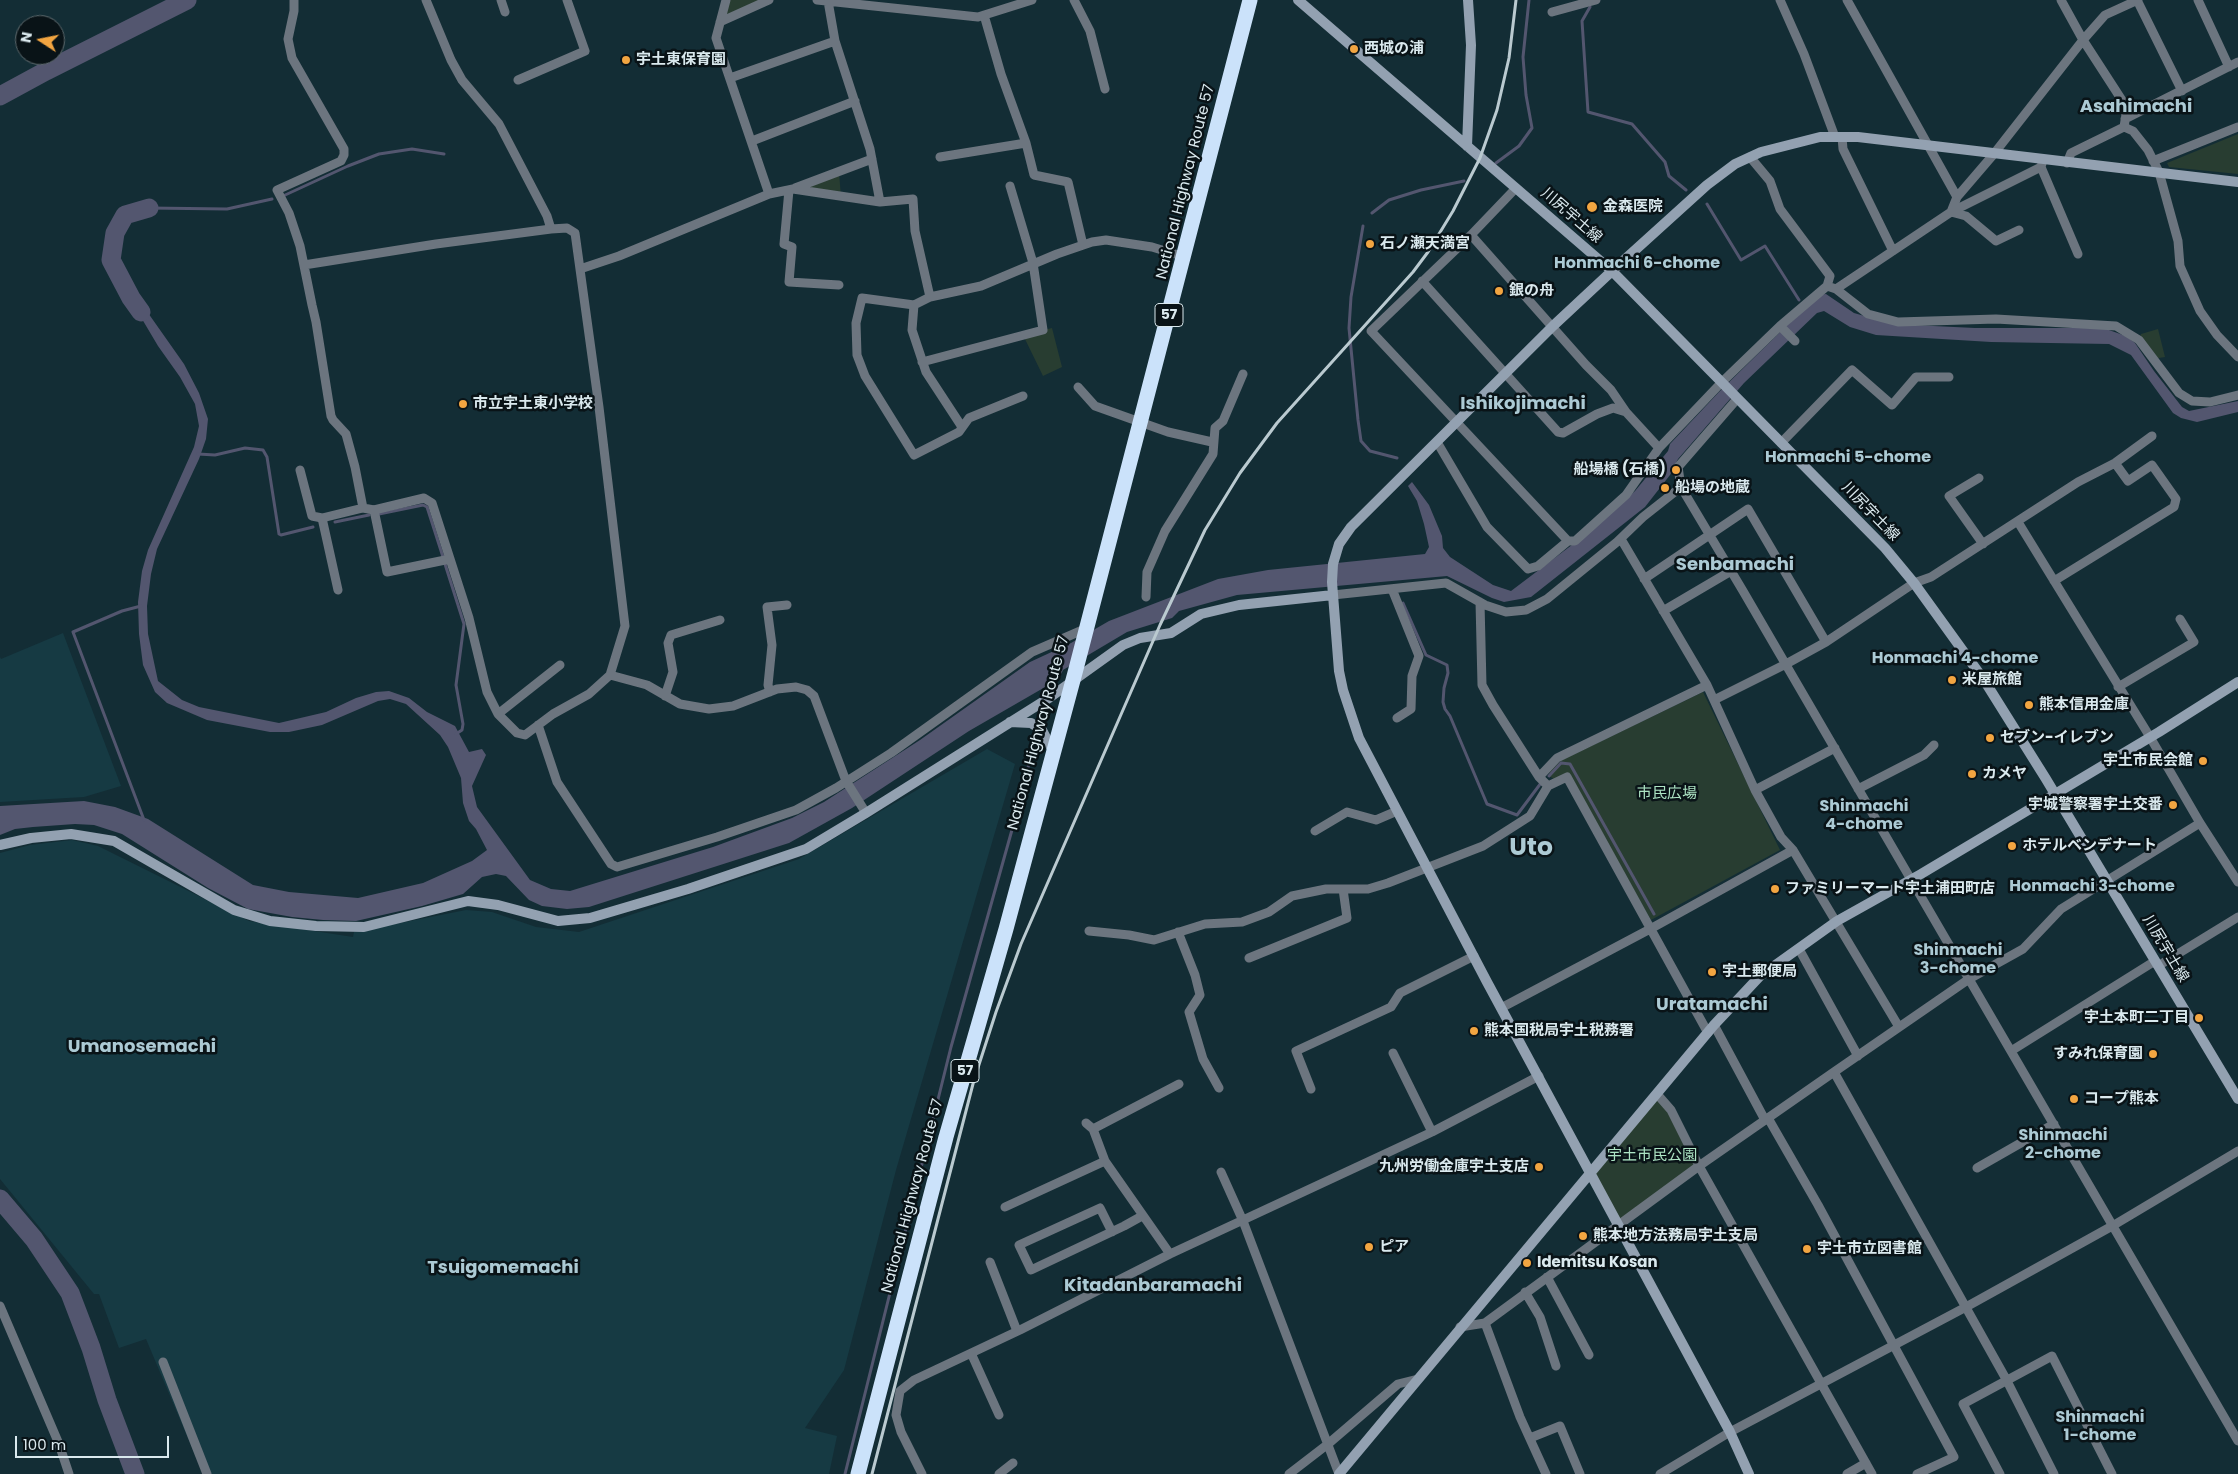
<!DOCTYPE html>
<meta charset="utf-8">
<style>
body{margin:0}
#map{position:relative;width:2238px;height:1474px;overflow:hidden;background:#132d35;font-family:Poppins,sans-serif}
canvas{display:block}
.north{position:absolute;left:15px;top:15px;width:50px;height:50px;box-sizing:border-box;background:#091317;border:1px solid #5d696d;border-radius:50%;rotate:281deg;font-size:14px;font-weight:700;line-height:20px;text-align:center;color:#dae9ee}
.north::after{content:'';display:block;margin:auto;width:18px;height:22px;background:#f2a541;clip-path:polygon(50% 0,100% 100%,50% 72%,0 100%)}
.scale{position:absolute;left:15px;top:1436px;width:154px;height:22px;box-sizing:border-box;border:2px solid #dae9ee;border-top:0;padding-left:6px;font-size:15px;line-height:18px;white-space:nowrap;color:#dae9ee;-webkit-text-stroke:4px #091317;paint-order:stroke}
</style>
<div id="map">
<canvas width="2238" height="1474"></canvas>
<div class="north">N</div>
<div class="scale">100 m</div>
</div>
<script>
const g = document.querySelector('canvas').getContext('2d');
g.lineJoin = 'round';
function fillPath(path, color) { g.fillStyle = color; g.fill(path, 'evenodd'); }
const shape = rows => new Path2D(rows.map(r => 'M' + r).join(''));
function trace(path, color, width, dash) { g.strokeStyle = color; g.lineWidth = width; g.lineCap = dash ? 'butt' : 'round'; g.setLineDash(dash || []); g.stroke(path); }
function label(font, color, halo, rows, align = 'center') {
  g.font = font + ' Poppins,"Noto Sans JP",sans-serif'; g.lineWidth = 5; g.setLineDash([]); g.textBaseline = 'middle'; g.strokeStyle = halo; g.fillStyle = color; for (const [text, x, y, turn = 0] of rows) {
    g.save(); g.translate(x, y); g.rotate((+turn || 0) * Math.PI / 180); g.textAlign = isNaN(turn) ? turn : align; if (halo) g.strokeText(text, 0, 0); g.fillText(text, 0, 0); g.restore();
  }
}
fillPath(shape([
 [63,633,121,786,84,797,0,802,0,657,1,659],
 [987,749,1015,764,896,1170,844,1370,805,1428,837,1436,829,1474,203,1474,146,1339,119,1348,99,1294,94,1294,0,1179,0,853,30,845,72,840,98,846,249,921,353,937,354,932,466,910,492,912,536,927,579,932,799,859]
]), '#163a43');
fillPath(shape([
 [726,0,769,0,720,22],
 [2238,134,2238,174,2169,167,2167,163],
 [839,172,841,197,793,189],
 [1052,328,1062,367,1043,376,1023,335],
 [2158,329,2165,357,2153,359,2139,340,2141,334],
 [1703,692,1780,850,1651,920,1568,775,1554,779,1549,776,1550,770,1562,760],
 [1657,1094,1699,1166,1619,1226,1590,1174]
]), '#283d31');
fillPath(shape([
 [126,292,134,293,184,364,199,393,208,419,206,439,199,459,157,549,151,574,147,606,148,634,158,681,182,700,199,707,279,723,326,712,356,698,376,692,389,691,409,698,427,712,455,726,469,752,482,749,486,755,472,786,477,807,530,880,551,889,570,891,713,847,792,818,824,802,920,740,1030,662,1071,643,1109,621,1218,579,1268,570,1425,554,1429,547,1424,524,1417,501,1408,486,1412,482,1429,505,1442,536,1443,548,1450,557,1493,585,1511,591,1593,529,1635,491,1668,451,1670,444,1719,392,1818,295,1826,294,1854,313,1892,324,1975,328,2088,328,2106,329,2126,336,2135,343,2154,371,2182,407,2189,411,2238,401,2238,412,2197,422,2181,418,2173,413,2131,355,2109,344,1991,342,1876,335,1850,327,1824,311,1817,313,1744,383,1678,459,1670,475,1645,507,1531,597,1504,602,1492,598,1447,576,1237,595,1179,611,1172,618,1127,632,1063,670,1059,679,969,731,852,808,789,843,589,907,567,909,542,906,529,900,506,876,496,874,482,877,463,894,422,906,356,921,323,920,292,917,248,909,208,888,122,834,94,825,75,824,33,827,15,829,0,835,0,806,84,801,115,807,148,819,253,885,289,892,358,898,423,883,472,861,487,850,476,829,469,821,463,803,461,778,448,747,440,735,406,704,390,699,378,701,322,725,289,732,270,732,207,720,167,703,155,692,143,665,139,634,138,602,142,571,148,550,194,447,199,426,195,404,180,377,158,346]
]), '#53566f');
trace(shape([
 [1590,7,1582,21,1588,112,1632,124,1665,162,1669,176,1686,190],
 [1496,163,1519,146,1532,128,1526,95,1523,57,1529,0],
 [283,196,348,166,379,154,412,149,444,154],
 [1707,204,1741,260,1765,246,1799,300],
 [149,208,227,209,272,199],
 [1372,213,1389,200,1421,190,1464,181],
 [1363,226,1351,297,1349,328,1358,420,1361,441,1370,451,1397,458],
 [198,454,215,455,245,448,263,450,267,457,279,534,281,535,313,527],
 [379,514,423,505,427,507,443,557],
 [335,522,369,515],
 [445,564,464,624,456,685,463,724,462,730,456,734],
 [1403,603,1426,655,1447,665,1448,673,1444,688,1443,702,1445,709,1450,716,1487,804,1517,815,1541,783],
 [141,606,122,611,73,632,144,820],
 [1549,776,1561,763,1570,764,1654,914],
 [845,1474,951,1047,1026,780,1031,750]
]), '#53566f', 3);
trace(shape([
 [0,96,46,71,187,0],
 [141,312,131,298,111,260,115,233,125,215,149,208],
 [0,1199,34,1239,70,1293,91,1348,107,1400,135,1474]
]), '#53566f', 19);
trace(shape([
 [294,0,294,11,288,39,292,58,344,149,344,155,341,161,277,190,289,213,300,246,312,305,316,322,331,416,333,420,346,434,355,467,363,508,374,510,424,498,432,503,469,618,487,692,498,714,517,733,525,735,553,714,589,694,610,675,625,626,599,407,575,233,567,228,551,229,436,244,304,265],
 [426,0,451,60,462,80,499,124,547,216,551,229],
 [501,0,505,12],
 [726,0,716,38,769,194,793,189,880,202,913,199,915,231,930,297],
 [817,0,978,17,1032,0],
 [1074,0,1090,31,1105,89],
 [1780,0,1804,54,1835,137],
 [1847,0,1957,197],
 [2061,0,2083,40,2127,108,2124,127,2071,153,2067,163],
 [2137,0,2182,91],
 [2198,0,2229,67],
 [828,1,835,41,870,149,880,202],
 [1552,12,1596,0],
 [720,22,769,0],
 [730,78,835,41],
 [518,80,585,51,567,0],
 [2125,119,2238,62],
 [2124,127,2133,131,2148,150,2159,172,2178,241,2180,266,2200,311,2217,335,2238,357],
 [1842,137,1843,149,1893,251],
 [752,141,855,101],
 [1026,143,1034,175,1068,182,1083,245],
 [940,157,1026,143,1001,74,984,15],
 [1750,157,1770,181,1780,209,1830,276,1827,286],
 [2153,161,2238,127],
 [2041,167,2078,254],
 [795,188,872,159],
 [1516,188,1471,235,1371,331,1568,541],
 [789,190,784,244,792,247,789,282,839,285],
 [1951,212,1957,197,1993,155,2083,40,2105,15,2138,0],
 [1951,212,1966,216,1996,241,2019,230],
 [1471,235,1586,365,1611,390,1626,412,1659,448],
 [580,269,619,256,769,194],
 [1422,281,1558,432,1563,433,1597,414,1613,408,1626,412],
 [1836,289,1951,212,2041,167,2043,160],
 [914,305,912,330,926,372,962,427],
 [1780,326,1795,341],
 [922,362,1043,330,1033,263,1010,186],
 [1078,387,1095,406,1168,432,1212,442],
 [1023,396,969,418,959,432,914,455,865,376,857,355,856,323,862,298,914,305,930,297,981,286,1057,254,1092,242,1106,240,1152,247,1185,257],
 [1737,399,1678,467,1681,487,1743,591,2238,1441],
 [1437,442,1487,527,1528,569,1538,566,1568,541,1575,541,1626,495,1659,448,1721,383,1780,326,1827,286,1836,289,1868,314,1898,322,1996,319,2116,326,2139,340,2179,393,2192,401,2210,402,2238,395],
 [1781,443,1852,370,1892,405,1916,377,1949,377],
 [300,470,312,516,322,518,363,508],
 [1979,478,1949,496,1983,544],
 [374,510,387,572,450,559],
 [322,518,338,590],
 [2018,522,2150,737,2200,823,2238,882],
 [1621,539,1707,685],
 [1644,579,1748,509,1826,642],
 [2054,581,2174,507,2176,499,2152,465,2128,481,2115,463],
 [1392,589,1419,656,1412,676,1411,709,1397,718],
 [1333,595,1446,583,1485,605,1506,612,1526,610,1547,599,1617,542,1643,517,1681,487],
 [1146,597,1147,572,1165,531,1213,454,1215,428,1223,421,1243,374],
 [1480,602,1482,685,1493,705,1539,777,1548,786],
 [1663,611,1731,571],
 [610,675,647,685,680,704,709,709,733,706,777,689,796,687,807,690,814,696,846,781,866,813],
 [2118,687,2194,642,2180,619],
 [770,692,768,685,772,645,767,607,787,605],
 [665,696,673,672,668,643,671,635,720,620],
 [1714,700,1786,664,1826,642,1914,583,1931,577,2078,482,2115,463,2152,436],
 [498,714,560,665],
 [538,725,557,782,611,864,617,867,717,837,796,810,836,788,891,753,1032,652,1085,629],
 [1539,777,1557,758,1707,685,1755,790,1781,837,1793,850,1899,1027],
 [1858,789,1924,755,1934,745],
 [1755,790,1835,748],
 [1315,831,1347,812,1376,820,1397,811],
 [1089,931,1129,935,1154,940,1205,924,1242,922,1269,912,1292,896,1326,889,1368,889,1388,883,1483,846,1530,816,1548,786,1567,777,1708,1033],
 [1178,932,1195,975,1200,995,1189,1012,1203,1059,1219,1088],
 [1799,949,1858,1056],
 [1249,958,1347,918,1343,889],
 [2158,966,2238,917],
 [1501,1008,1652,928,1793,850],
 [1714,1025,1765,1120],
 [2011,1051,2155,961],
 [1393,1053,1432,1132],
 [1834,1072,2006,1379,2054,1474],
 [1311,1089,1296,1051,1391,1007,1400,993,1474,956],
 [1657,1094,1671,1110,1699,1166,1872,1474],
 [1768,1118,1818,1205,1954,1457,1917,1474],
 [1086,1123,1093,1129,1105,1161,1170,1254],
 [1093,1129,1179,1084],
 [1977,1168,2054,1124],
 [1221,1172,1243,1221,1339,1474],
 [1005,1207,1105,1161],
 [1112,1232,1100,1208,1019,1245,1031,1270,1124,1226,1142,1216],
 [990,1262,1017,1331],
 [1547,1277,1589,1355],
 [1525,1292,1540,1317,1556,1366],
 [0,1306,59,1444,69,1474],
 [1485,1323,1520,1417,1546,1474],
 [1460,1327,1485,1323,1699,1166,1834,1072,1969,979,2023,949,2061,909,2200,823],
 [971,1353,999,1415],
 [163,1362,207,1474],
 [1530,1438,1560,1426,1580,1474],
 [922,1474,901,1432,896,1415,900,1391,914,1380,1020,1330,1170,1254,1432,1132,1539,1076],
 [999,1474,1013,1463],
 [1289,1474,1328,1444,1398,1384,1418,1379],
 [1660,1474,1730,1432,1966,1307,2114,1225,2238,1151],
 [1847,1474,1866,1463],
 [2000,1474,1963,1404,2052,1356,2112,1474]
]), '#6c757f', 9);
trace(shape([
 [1298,0,1612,271,1885,548,1914,583,1984,680,2046,779,2238,1099],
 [1467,146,1471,45,1468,0],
 [1010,722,1031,723,1042,730,1053,751],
 [0,845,31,838,71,834,114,841,234,910,270,921,316,926,364,927,468,901,498,905,558,921,590,918,688,889,806,849,866,813,1049,698,1123,645,1140,638,1171,633,1201,614,1239,605,1333,595],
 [1339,1474,1714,1025,1760,976,1837,921,1921,874,2159,732,2238,682],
 [1749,1474,1730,1432,1487,982,1359,738,1343,690,1339,671,1332,582,1333,564,1339,544,1351,527,1553,326,1612,271,1707,185,1735,164,1761,152,1820,137,1858,137,2238,182]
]), '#93a1b1', 10);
trace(shape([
 [858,1474,946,1137,1006,929,1076,669,1250,0]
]), '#cbe2fa', 15);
trace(shape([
 [872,1474,974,1080,996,1012,1021,944,1160,625,1205,530,1240,473,1277,423,1413,272,1428,252,1453,211,1480,158,1497,110,1509,58,1516,0]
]), '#bacad0', 3);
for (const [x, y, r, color] of [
 [1354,49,5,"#f2a541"],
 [626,60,5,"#f2a541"],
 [1592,207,6,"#f2a541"],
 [1370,244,5,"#f2a541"],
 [1499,291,5,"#f2a541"],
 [463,404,5,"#f2a541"],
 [1676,470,5,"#f2a541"],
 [1665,488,5,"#f2a541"],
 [1952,680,5,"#f2a541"],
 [2029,705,5,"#f2a541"],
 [1990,738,5,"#f2a541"],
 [2203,761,5,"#f2a541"],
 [1972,774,5,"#f2a541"],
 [2173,805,5,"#f2a541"],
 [2012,846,5,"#f2a541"],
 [1775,889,5,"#f2a541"],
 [1712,972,5,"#f2a541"],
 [2199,1018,5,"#f2a541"],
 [1474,1031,5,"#f2a541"],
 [2153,1054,5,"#f2a541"],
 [2074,1099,5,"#f2a541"],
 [1539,1167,5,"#f2a541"],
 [1583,1236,5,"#f2a541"],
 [1369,1247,5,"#f2a541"],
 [1807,1249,5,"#f2a541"],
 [1527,1263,5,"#f2a541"]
]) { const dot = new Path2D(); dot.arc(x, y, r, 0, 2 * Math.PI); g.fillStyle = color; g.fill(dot); trace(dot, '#091317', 2); }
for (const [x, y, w] of [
 [1169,315,28],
 [965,1071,28]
]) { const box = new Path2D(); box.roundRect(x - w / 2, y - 11.5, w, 23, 4); g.fillStyle = '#091317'; g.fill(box); trace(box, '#dae9ee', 1); }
label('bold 14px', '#dae9ee', null, [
 ["57",1169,315],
 ["57",965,1071]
]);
label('bold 15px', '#dae9ee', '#091317', [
 ["西城の浦",1364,49],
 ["宇土東保育園",636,60],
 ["金森医院",1603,207],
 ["石ノ瀬天満宮",1380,244],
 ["銀の舟",1509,291],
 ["市立宇土東小学校",473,404],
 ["船場橋 (石橋)",1666,470,"right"],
 ["船場の地蔵",1675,488],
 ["米屋旅館",1962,680],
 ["熊本信用金庫",2039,705],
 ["セブン-イレブン",2000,738],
 ["宇土市民会館",2193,761,"right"],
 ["カメヤ",1982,774],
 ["宇城警察署宇土交番",2163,805,"right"],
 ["ホテルベンデナート",2022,846],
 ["ファミリーマート宇土浦田町店",1785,889],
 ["宇土郵便局",1722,972],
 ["宇土本町二丁目",2189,1018,"right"],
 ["熊本国税局宇土税務署",1484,1031],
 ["すみれ保育園",2143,1054,"right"],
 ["コープ熊本",2084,1099],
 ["九州労働金庫宇土支店",1529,1167,"right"],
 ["熊本地方法務局宇土支局",1593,1236],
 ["ピア",1379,1247],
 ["宇土市立図書館",1817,1249],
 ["Idemitsu Kosan",1537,1263]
], 'left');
label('15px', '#dae9ee', '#091317', [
 ["National Highway Route 57",1186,182,-76],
 ["川尻宇土線",1571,216,41],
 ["川尻宇土線",1870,512,46],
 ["National Highway Route 57",1039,733,-75],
 ["川尻宇土線",2165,949,59],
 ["National Highway Route 57",913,1196,-75]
]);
label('15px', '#ade4c4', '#091317', [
 ["市民広場",1667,794],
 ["宇土市民公園",1652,1156]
]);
label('bold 16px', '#accad4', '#091317', [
 ["Honmachi 6-chome",1637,264],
 ["Honmachi 5-chome",1848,458],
 ["Honmachi 4-chome",1955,659],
 ["Shinmachi",1864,807],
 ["4-chome",1864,825],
 ["Honmachi 3-chome",2092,887],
 ["Shinmachi",1958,951],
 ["3-chome",1958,969],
 ["Shinmachi",2063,1136],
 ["2-chome",2063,1154],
 ["Shinmachi",2100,1418],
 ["1-chome",2100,1436]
]);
label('bold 18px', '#accad4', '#091317', [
 ["Asahimachi",2136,107],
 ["Ishikojimachi",1523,404],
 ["Senbamachi",1735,565],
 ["Uratamachi",1712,1005],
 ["Umanosemachi",142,1047],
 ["Tsuigomemachi",503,1268],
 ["Kitadanbaramachi",1153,1286]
]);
label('bold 25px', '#accad4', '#091317', [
 ["Uto",1531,849]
]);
</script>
